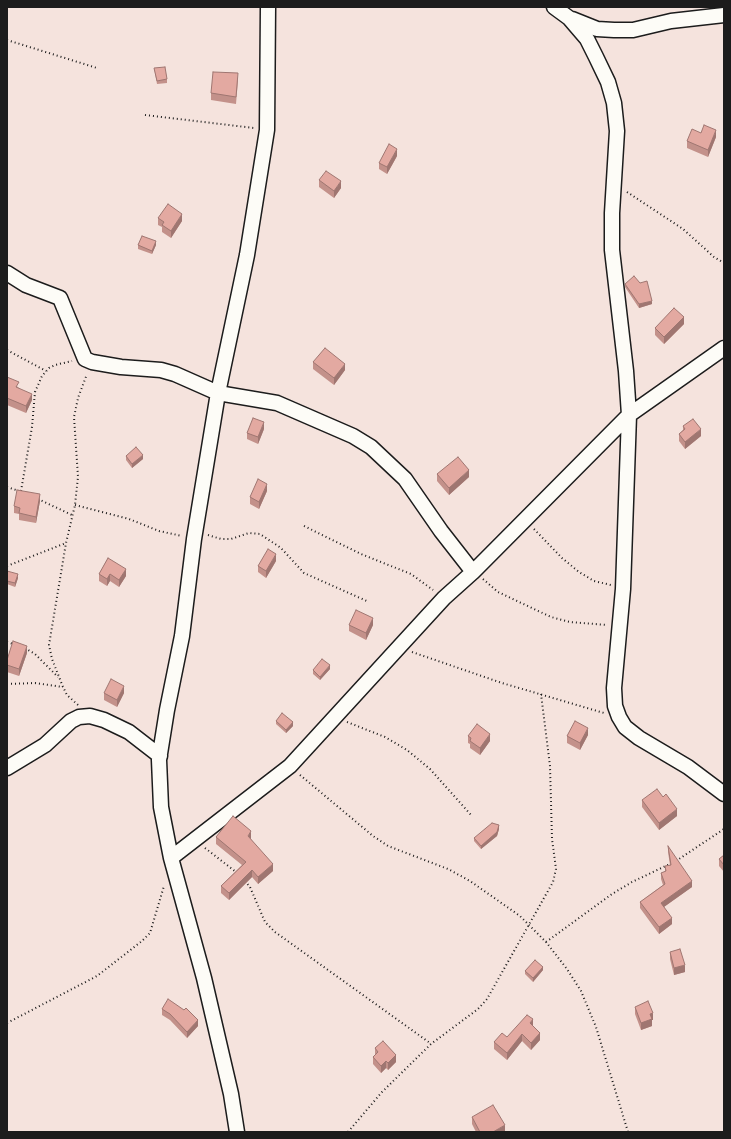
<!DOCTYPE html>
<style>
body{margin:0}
#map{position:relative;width:731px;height:1139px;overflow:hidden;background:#f5e3dd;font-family:Sriracha,sans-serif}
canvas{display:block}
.frame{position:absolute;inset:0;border:8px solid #1c1c1c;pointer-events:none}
</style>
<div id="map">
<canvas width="731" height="1139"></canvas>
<div class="frame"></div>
</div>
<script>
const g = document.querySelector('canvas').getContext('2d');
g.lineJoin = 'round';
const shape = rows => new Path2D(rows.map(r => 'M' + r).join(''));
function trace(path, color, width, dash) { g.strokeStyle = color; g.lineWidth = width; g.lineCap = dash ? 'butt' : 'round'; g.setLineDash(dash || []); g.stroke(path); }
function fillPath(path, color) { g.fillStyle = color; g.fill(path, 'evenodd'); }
const street = shape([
 [554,7,569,18,587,39,596,57,608,82,614,103,617,131,612,213,612,250,626,371,629,415,623,589,614,688,615,706,619,717,625,727,639,738,688,767,724,794],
 [572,19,597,29,614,30,633,30,671,21,724,15],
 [7,273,26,285,60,298,85,359,92,362,121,367,161,370,175,374,218,393,277,403,353,436,371,447,405,479,441,531,473,572],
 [7,768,45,745,71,721,79,717,90,716,104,720,129,732,160,756],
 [171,858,290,766,444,598,473,572,629,415,724,348],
 [237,1132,231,1094,204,978,171,858,161,807,159,760,167,710,182,636,194,539,218,393,247,255,267,130,268,7]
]);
trace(street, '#1c1c1c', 17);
trace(shape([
 [7,40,97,68],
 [145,115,254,128],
 [627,192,683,229,714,257,724,263],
 [7,350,46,371],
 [7,487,19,491],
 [21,491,32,427,35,392,42,376,49,368,55,365,72,361],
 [38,499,72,515],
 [75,505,129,519,159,531,182,536],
 [304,526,361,554,411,574,433,590],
 [534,529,562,558,579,572,594,581,611,585],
 [208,535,221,539,231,539,249,533,260,534,281,548,304,573,369,602],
 [7,566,66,543],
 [483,579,498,592,551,617,570,622,607,625],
 [7,642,13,644],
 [25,648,35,654,58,677],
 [412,652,502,683,604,713],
 [7,684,35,683,63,687],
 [78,705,67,695,63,687,52,659,49,645,66,543,75,505,78,477,74,417,78,398,87,374],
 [347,722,385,737,407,750,430,769,472,816],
 [300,775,373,836,388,846,448,869,470,881,520,916,546,942,567,969,581,991,596,1027,628,1132],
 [205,848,236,872],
 [676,861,724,829],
 [245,881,250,887,265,922,275,932,430,1043],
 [546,942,612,894,632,882,672,863],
 [7,1023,97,976,142,941,150,933,164,886],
 [348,1132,382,1092,431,1044,478,1009,487,999,553,882,556,869,552,839,550,766,541,694]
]), '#1c1c1c', 2, [1, 3]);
trace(street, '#fdfcf7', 14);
fillPath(shape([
 [154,68,167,79,167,83,157,84],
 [238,80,236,104,211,100,211,93],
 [701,133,716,137,708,157,687,148,687,141],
 [397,156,387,174,379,169,379,163],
 [319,180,341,188,334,198,319,187],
 [158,218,182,221,171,238,162,232,162,227,158,225],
 [138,245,156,245,152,254,138,249],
 [625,284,652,304,639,308,625,287],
 [684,324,664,344,655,335,655,328],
 [313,362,345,370,334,385,313,369],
 [7,377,32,400,26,413,7,405],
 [683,426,701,436,685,449,679,441,679,434,683,430],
 [264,429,258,444,247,439,247,433],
 [126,456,143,459,132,468,126,460],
 [437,474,469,477,449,495,437,481],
 [267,491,259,509,250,504,250,497],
 [40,501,36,523,19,520,19,514,14,513,14,506],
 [108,558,126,576,119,587,110,581,107,586,99,581,99,574],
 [276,561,266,578,258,572,258,566],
 [7,571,18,578,15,587,7,584],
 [349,625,373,625,366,640,349,631],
 [27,653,19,676,7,672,7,665],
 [330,669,320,680,313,674,313,670],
 [104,693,124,693,117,707,104,700],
 [276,721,293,726,286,733,276,724],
 [588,735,580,750,567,743,567,736],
 [468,736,490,741,480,755,470,748,470,744,468,743],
 [642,800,677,816,659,830,642,807],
 [499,829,497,836,481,849,474,841,474,838],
 [216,837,251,838,251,839,273,871,258,884,252,877,229,900,221,893,221,886,242,865,216,844],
 [668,846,692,887,664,907,672,924,659,934,640,908,640,902,663,885,661,879,661,873,665,872,665,866,670,865,668,852],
 [724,855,724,872,719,866,719,859],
 [670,952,685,972,674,975,670,959],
 [543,970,533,982,525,974,525,971],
 [635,1007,653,1020,652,1020,652,1026,641,1030,635,1014],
 [162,1009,198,1026,187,1038,170,1020,162,1015],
 [533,1026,540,1040,531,1050,522,1041,507,1060,494,1049,494,1042],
 [375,1048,396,1062,388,1070,386,1068,381,1073,373,1064,373,1057,375,1055],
 [472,1117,505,1132,476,1132,472,1124]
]), '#c3918a');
fillPath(shape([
 [716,130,716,137,708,157,708,150],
 [397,149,397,156,387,174,387,167],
 [341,181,341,188,334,198,334,191],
 [182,214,182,221,171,238,171,231],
 [156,241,156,245,152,254,152,251],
 [652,301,652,304,639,308,639,304],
 [684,317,684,324,664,344,664,337],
 [345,364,345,370,334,385,334,378],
 [32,394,32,400,26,413,26,406],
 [264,422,264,429,258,444,258,437],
 [701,429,701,436,685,449,685,442],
 [143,455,143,459,132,468,132,464],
 [469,470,469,477,449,495,449,488],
 [267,484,267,491,259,509,259,502],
 [40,494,40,501,36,523,36,517],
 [276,554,276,561,266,578,266,571],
 [126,569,126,576,119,587,119,580],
 [18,574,18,578,15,587,15,583],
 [110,574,110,581,107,586,107,579],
 [373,618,373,625,366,640,366,633],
 [27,646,27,653,19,676,19,669],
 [330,665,330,669,320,680,320,677],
 [124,686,124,693,117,707,117,700],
 [293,722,293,726,286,733,286,730],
 [588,728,588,735,580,750,580,743],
 [490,734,490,741,480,755,480,748],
 [677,809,677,816,659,830,659,823],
 [499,825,499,829,497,836,481,849,481,846],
 [251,831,251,838,248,843,248,836],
 [273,864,273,871,258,884,258,877],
 [252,870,252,877,229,900,229,893],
 [692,881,692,887,661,909,661,903],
 [672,918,672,924,659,934,659,927],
 [685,965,685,972,674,975,674,968],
 [543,967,543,970,533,982,533,978],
 [653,1013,653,1020,652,1020,652,1026,641,1030,641,1023,650,1014],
 [533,1019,533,1026,530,1023],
 [198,1020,198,1026,187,1038,187,1032],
 [540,1033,540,1040,531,1050,531,1043],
 [522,1034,522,1041,507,1060,507,1053],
 [396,1055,396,1062,388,1070,388,1063],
 [386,1061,386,1068,381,1073,381,1066],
 [505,1125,505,1132,493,1132]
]), '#9f7671');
const building = shape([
 [165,67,167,79,157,81,154,68,165,67],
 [213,72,238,73,236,97,211,93,213,72],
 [704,125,716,130,708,150,687,141,692,129,701,133,704,125],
 [389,144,397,149,387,167,379,163,389,144],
 [326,171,341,181,334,191,319,180,326,171],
 [168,204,182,214,171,231,162,225,164,222,158,218,168,204],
 [142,236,156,241,152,251,138,245,142,236],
 [634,276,640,283,647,281,652,301,639,304,625,284,634,276],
 [674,308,684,317,664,337,655,328,674,308],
 [325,348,345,364,334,378,313,362,325,348],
 [7,377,19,382,16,387,32,394,26,406,7,398,7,377],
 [253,418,264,422,258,437,247,433,253,418],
 [693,419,701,429,685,442,679,434,685,429,683,426,693,419],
 [136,447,143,455,132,464,126,456,136,447],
 [458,457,469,470,449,488,437,474,458,457],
 [258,479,267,484,259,502,250,497,258,479],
 [17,490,40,494,36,517,19,513,20,508,14,506,17,490],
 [268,549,276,554,266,571,258,566,268,549],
 [108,558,126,569,119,580,110,574,107,579,99,574,108,558],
 [7,571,18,574,15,583,7,581,7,571],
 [356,610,373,618,366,633,349,625,356,610],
 [13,641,27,646,19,669,7,665,7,660,13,641],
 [322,659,330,665,320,677,313,670,322,659],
 [111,679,124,686,117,700,104,693,111,679],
 [282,713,293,722,286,730,276,721,282,713],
 [575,721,588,728,580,743,567,736,575,721],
 [477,724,490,734,480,748,470,741,471,738,468,736,477,724],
 [657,789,663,797,666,794,677,809,659,823,642,800,657,789],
 [233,816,251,831,248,836,273,864,258,877,252,870,229,893,221,886,246,862,216,837,233,816],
 [492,823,499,825,497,832,481,846,474,838,492,823],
 [668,846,692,881,661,903,672,918,659,927,640,902,665,884,661,873,666,871,665,866,671,865,668,846],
 [724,855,724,865,719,859,724,855],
 [680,949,685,965,674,968,670,952,680,949],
 [535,960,543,967,533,978,525,971,535,960],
 [168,999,184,1010,186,1008,198,1020,187,1032,170,1014,162,1009,168,999],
 [648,1001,653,1013,650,1014,652,1019,641,1023,635,1007,648,1001],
 [527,1015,533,1019,530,1023,540,1033,531,1043,522,1034,507,1053,494,1042,502,1033,507,1037,527,1015],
 [383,1041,396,1055,388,1063,386,1061,381,1066,373,1057,378,1052,375,1048,383,1041],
 [493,1105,505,1125,493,1132,480,1132,472,1117,493,1105]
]);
fillPath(building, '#e3a9a1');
trace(building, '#9f7671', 1);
</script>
